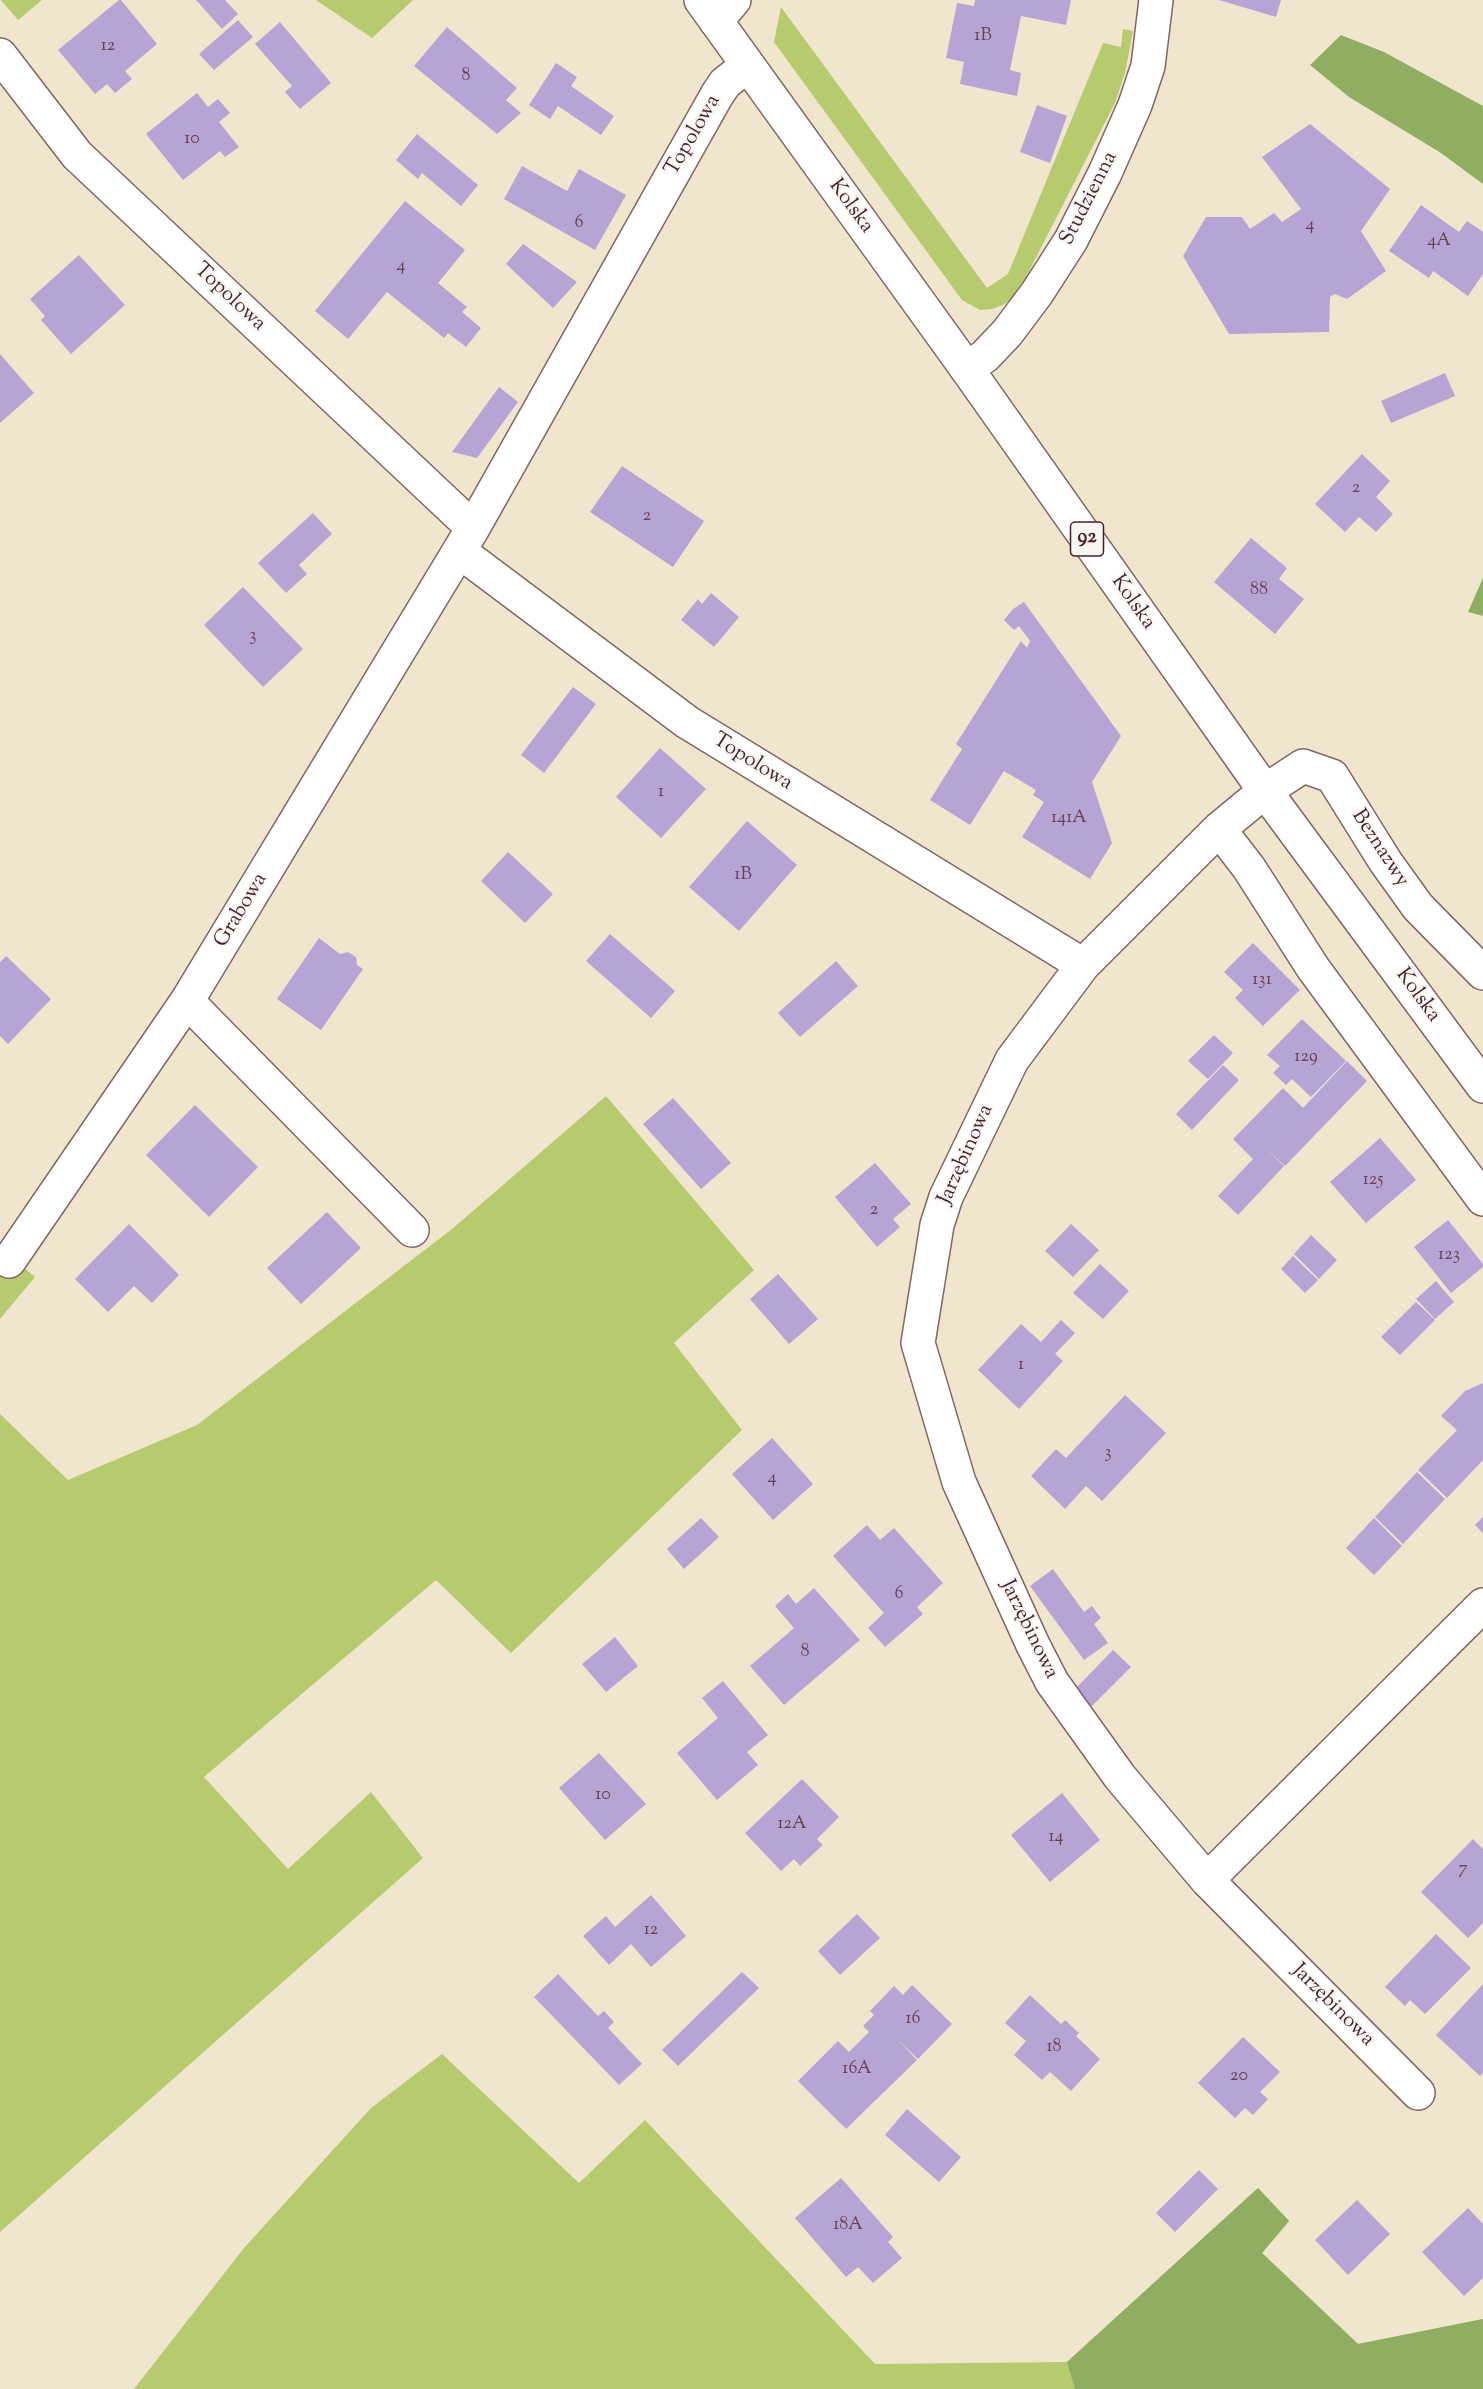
<!DOCTYPE html>
<meta charset="utf-8">
<style>
body{margin:0}
canvas{display:block;background:#f0e6ce}
</style>
<canvas width="1483" height="2389"></canvas>
<script>
const g = document.querySelector('canvas').getContext('2d');
g.lineJoin = 'round';
function fillPath(path, color) { g.fillStyle = color; g.fill(path, 'evenodd'); }
const shape = rows => new Path2D(rows.map(r => 'M' + r).join(''));
function trace(path, color, width, dash) { g.strokeStyle = color; g.lineWidth = width; g.lineCap = dash ? 'butt' : 'round'; g.setLineDash(dash || []); g.stroke(path); }
function label(font, color, halo, rows, align = 'center') {
  g.font = font + ' "Sorts Mill Goudy",serif'; g.lineWidth = 4.5; g.setLineDash([]); g.textBaseline = 'middle'; g.strokeStyle = halo; g.fillStyle = color; for (const [text, x, y, turn = 0] of rows) {
    g.save(); g.translate(x, y); g.rotate((+turn || 0) * Math.PI / 180); g.textAlign = isNaN(turn) ? turn : align; if (halo) g.strokeText(text, 0, 0); g.fillText(text, 0, 0); g.restore();
  }
}
fillPath(shape([
 [1,0,42,0,18,20],
 [316,0,413,0,372,38],
 [781,7,987,288,1008,274,1103,43,1121,47,1123,29,1133,31,1125,73,1115,103,1023,283,1014,296,1005,304,992,309,980,310,962,300,774,42],
 [606,1096,754,1270,674,1343,742,1430,511,1653,436,1580,204,1777,288,1869,371,1792,423,1858,0,2232,0,1414,68,1480,197,1425,452,1229],
 [0,1248,35,1277,0,1319],
 [442,2054,579,2183,645,2120,875,2364,1067,2362,1258,2188,1289,2221,1262,2253,1358,2344,1483,2319,1483,2389,134,2389,244,2248,371,2108]
]), '#b6ca6e');
fillPath(shape([
 [1341,35,1384,52,1483,106,1483,184,1441,153,1349,97,1310,65],
 [1483,578,1483,616,1468,612],
 [1258,2188,1289,2221,1262,2253,1358,2344,1483,2319,1483,2389,1075,2389,1067,2362]
]), '#90ae61');
fillPath(shape([
 [119,0,121,0,157,44,125,71,132,79,115,93,107,84,95,94,58,50],
 [196,0,225,0,238,14,222,29],
 [975,0,1071,0,1066,25,1021,16,1010,70,1021,73,1017,96,960,84,964,62,946,58,957,3,974,6],
 [1219,0,1281,0,1276,17],
 [238,20,253,37,214,70,199,54],
 [280,22,331,83,300,109,285,92,292,86,255,44],
 [447,27,517,88,506,100,521,113,497,134,414,66],
 [556,63,577,77,571,86,614,116,601,135,558,106,550,119,529,105],
 [197,93,208,107,218,99,230,113,219,122,239,147,225,157,220,151,183,180,146,134],
 [1037,105,1067,116,1050,163,1020,152],
 [1310,124,1390,189,1361,231,1386,271,1347,299,1335,294,1330,297,1329,332,1229,334,1183,256,1206,217,1242,217,1250,229,1274,213,1282,222,1301,209,1262,157],
 [417,134,478,185,461,206,422,173,418,179,396,160],
 [522,166,567,191,579,169,626,195,595,250,504,199],
 [405,201,465,250,438,283,467,307,462,312,481,328,466,347,448,333,444,338,387,292,348,339,315,311],
 [1421,205,1459,232,1467,221,1483,232,1483,274,1468,296,1433,271,1429,278,1389,251],
 [523,244,577,282,553,308,506,264],
 [79,255,125,305,71,354,41,320,45,316,30,299],
 [0,354,34,393,0,423],
 [1445,373,1455,396,1391,423,1381,401],
 [499,387,518,402,477,458,452,452],
 [1362,454,1390,481,1376,497,1393,514,1376,532,1359,517,1345,532,1315,504],
 [622,466,704,521,673,567,590,512],
 [313,513,332,534,299,565,307,574,286,593,258,563],
 [1251,538,1287,568,1279,579,1304,599,1275,634,1214,582],
 [243,587,303,649,263,687,204,625],
 [711,593,739,617,714,647,681,620,698,599,702,604],
 [1024,602,1121,736,1092,782,1112,843,1090,879,1022,837,1044,802,1033,795,1036,790,1004,771,970,825,930,800,962,749,956,744,1021,641,1027,648,1030,641,1019,626,1014,630,1004,620,1013,609],
 [573,687,596,704,544,773,521,755],
 [660,748,706,789,661,838,616,797],
 [747,821,797,865,739,931,689,887],
 [508,852,553,894,525,923,481,881],
 [610,934,675,991,651,1018,586,961],
 [319,938,340,954,348,952,356,957,357,965,363,969,321,1030,277,999],
 [1253,943,1300,990,1263,1026,1235,998,1243,990,1224,972],
 [6,956,51,999,8,1044,0,1036,0,962],
 [836,961,858,986,800,1037,778,1013],
 [1302,1019,1346,1061,1311,1097,1292,1079,1286,1085,1273,1073,1280,1066,1267,1055],
 [1214,1035,1233,1053,1208,1079,1188,1061],
 [1347,1061,1367,1081,1285,1166,1264,1147,1284,1166,1238,1215,1218,1196,1253,1159,1233,1139,1283,1088,1303,1108],
 [1223,1065,1239,1080,1192,1130,1176,1114],
 [673,1098,731,1163,701,1189,643,1124],
 [195,1105,258,1167,209,1217,146,1155],
 [1380,1138,1416,1180,1366,1223,1330,1182],
 [875,1163,911,1204,893,1219,900,1227,877,1247,835,1197],
 [327,1212,361,1248,301,1304,267,1268],
 [1448,1220,1483,1264,1483,1267,1451,1293,1414,1247],
 [129,1224,179,1275,152,1303,134,1286,108,1312,75,1279],
 [1071,1224,1099,1250,1073,1277,1045,1251],
 [1311,1235,1337,1260,1319,1279,1294,1254],
 [1293,1256,1318,1280,1305,1293,1281,1269],
 [1100,1264,1129,1291,1103,1319,1073,1293],
 [778,1274,818,1319,789,1344,750,1299],
 [1436,1281,1454,1302,1435,1319,1416,1299],
 [1416,1302,1435,1320,1400,1355,1381,1337],
 [1061,1320,1075,1333,1055,1354,1063,1361,1019,1409,978,1370,1021,1324,1041,1342],
 [1483,1383,1483,1460,1447,1498,1418,1470,1457,1430,1441,1416,1465,1391],
 [1125,1395,1166,1433,1102,1501,1086,1486,1065,1509,1031,1476,1056,1449,1066,1458],
 [772,1438,813,1484,773,1520,732,1474],
 [1417,1472,1445,1499,1403,1544,1375,1517],
 [1483,1517,1483,1533,1475,1525],
 [701,1518,719,1537,684,1569,667,1549],
 [1374,1518,1402,1546,1374,1575,1346,1548],
 [867,1525,880,1540,894,1528,943,1583,917,1607,923,1614,885,1647,868,1628,884,1613,833,1556],
 [1053,1569,1084,1612,1092,1606,1101,1618,1094,1624,1108,1643,1084,1660,1030,1586],
 [814,1588,860,1640,784,1705,750,1666,794,1628,775,1606,788,1594,796,1604],
 [615,1637,638,1666,606,1692,582,1664],
 [1113,1650,1131,1667,1091,1707,1077,1687],
 [723,1681,768,1735,747,1752,758,1765,717,1800,677,1753,718,1718,702,1698],
 [599,1753,646,1804,605,1840,559,1788],
 [802,1779,839,1817,817,1839,823,1845,800,1866,794,1859,781,1871,745,1833],
 [1062,1793,1100,1840,1050,1882,1011,1835],
 [1473,1839,1483,1849,1483,1923,1468,1938,1421,1892],
 [651,1895,686,1936,651,1967,631,1944,609,1965,583,1936,606,1916,615,1927],
 [857,1914,880,1938,840,1975,818,1951],
 [1436,1934,1471,1968,1425,2014,1410,2000,1405,2006,1385,1987],
 [742,1972,759,1988,678,2066,662,2050],
 [558,1974,598,2016,604,2011,614,2022,608,2028,642,2064,619,2085,534,1997],
 [1483,1984,1483,2073,1480,2076,1436,2035],
 [912,1985,952,2024,918,2059,898,2040,917,2060,846,2129,798,2081,838,2041,849,2052,869,2032,863,2026,874,2015,870,2011,894,1986,903,1995],
 [1030,1995,1061,2024,1065,2020,1079,2033,1076,2036,1100,2059,1071,2091,1050,2072,1042,2080,1014,2055,1026,2041,1005,2023],
 [1243,2037,1280,2072,1260,2092,1268,2099,1253,2115,1245,2108,1235,2118,1198,2083],
 [907,2109,961,2157,939,2182,885,2135],
 [1199,2170,1218,2189,1175,2232,1156,2213],
 [841,2178,893,2237,888,2242,902,2258,873,2283,858,2267,846,2277,795,2218],
 [1357,2200,1390,2234,1348,2275,1315,2240],
 [1468,2208,1483,2224,1483,2278,1464,2296,1422,2252]
]), '#b6a4d4');
const minor = shape([
 [716,21,734,0],
 [0,55,77,155,473,528],
 [967,369,985,356,1007,333,1037,293,1071,240,1105,173,1135,105,1148,66,1156,0],
 [459,551,687,722,1083,965],
 [1219,829,1249,868,1313,968,1483,1199],
 [187,1001,412,1230],
 [9,1261,187,1001,473,528,717,95,725,83,747,66],
 [1207,1880,1483,1605],
 [1418,2093,1207,1880,1120,1777,1052,1682,1033,1645,959,1482,918,1343,937,1225,946,1197,1012,1060,1083,965,1219,829,1265,791,1303,766,1332,776,1385,861,1418,907,1483,973]
]);
const major = shape([
 [701,0,967,369,1265,791,1483,1086]
]);
trace(minor, '#846564', 36);
trace(major, '#846564', 36);
trace(minor, '#fff', 33);
trace(major, '#fff', 33);
label('18px', '#654055', null, [
 ["1B",983,37],
 ["12",108,47],
 ["8",466,77],
 ["10",192,140],
 ["6",579,224],
 ["4",1310,226],
 ["4A",1439,242],
 ["4",401,267],
 ["2",1356,489],
 ["2",647,517],
 ["88",1259,591],
 ["3",253,637],
 ["1",661,793],
 ["141A",1069,819],
 ["1B",743,876],
 ["131",1262,981],
 ["129",1306,1058],
 ["125",1373,1181],
 ["2",874,1211],
 ["123",1449,1256],
 ["1",1021,1366],
 ["3",1108,1454],
 ["4",772,1479],
 ["6",899,1595],
 ["8",805,1653],
 ["10",603,1796],
 ["12A",792,1825],
 ["14",1056,1838],
 ["7",1463,1870],
 ["12",651,1931],
 ["16",913,2020],
 ["18",1054,2048],
 ["16A",857,2070],
 ["20",1239,2077],
 ["18A",848,2226]
]);
for (const [x, y, w] of [
 [1087,539,33]
]) { const box = new Path2D(); box.roundRect(x - w / 2, y - 17, w, 34, 4.5); g.fillStyle = '#f6f6f2'; g.fill(box); trace(box, '#4a1f2b', 1.5); }
label('bold 20px', '#4a1f2b', null, [
 ["92",1087,539]
]);
label('21px', '#4a1f2b', '#f6f6f2', [
 ["Topolowa",694,136,-60],
 ["Studzienna",1090,199,-63],
 ["Kolska",850,207,54],
 ["Topolowa",229,298,43],
 ["Kolska",1132,603,55],
 ["Topolowa",752,763,32],
 ["Beznazwy",1379,849,57],
 ["Grabowa",242,911,-59],
 ["Kolska",1417,996,54],
 ["Jarzębinowa",967,1155,-66],
 ["Jarzębinowa",1028,1630,64],
 ["Jarzębinowa",1332,2006,45]
]);
</script>
